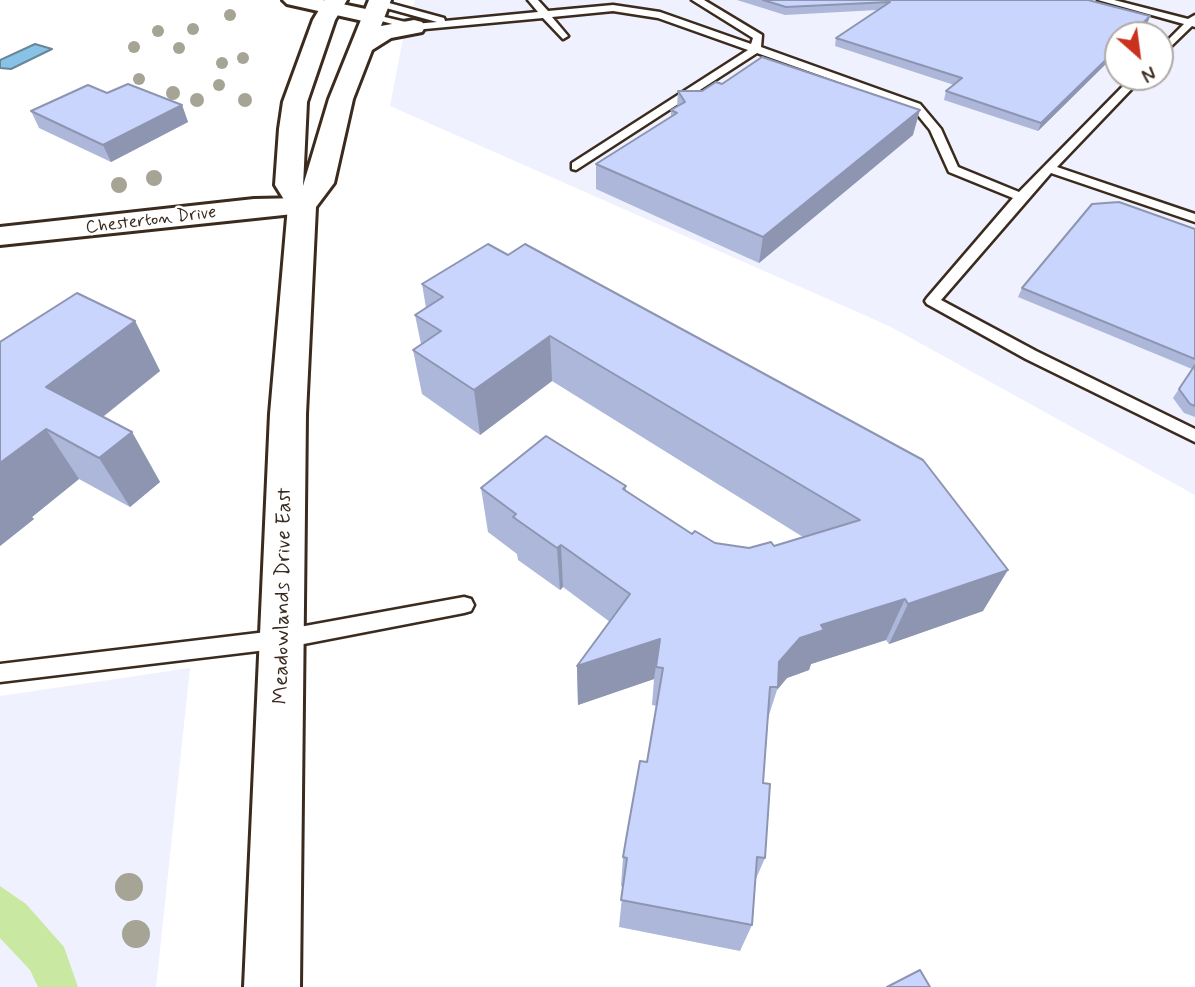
<!DOCTYPE html>
<style>
body{margin:0}
#map{position:relative;width:1195px;height:987px;overflow:hidden;background:#fff;font-family:Mynerve,sans-serif}
canvas{display:block}
.north{position:absolute;left:1104px;top:21px;width:70px;height:70px;box-sizing:border-box;background:#fff;border:2px solid #b1aaa5;border-radius:50%;rotate:152deg;font-size:19px;font-weight:700;line-height:28px;text-align:center;color:#3b2a1e}
.north::after{content:'';display:block;margin:auto;width:24px;height:32px;background:#c8321e;clip-path:polygon(50% 0,100% 100%,50% 72%,0 100%)}
</style>
<div id="map">
<canvas width="1195" height="987"></canvas>
<div class="north">N</div>
</div>
<script>
const g = document.querySelector('canvas').getContext('2d');
g.lineJoin = 'round';
function fillPath(path, color) { g.fillStyle = color; g.fill(path, 'evenodd'); }
const shape = rows => new Path2D(rows.map(r => 'M' + r).join(''));
function trace(path, color, width, dash) { g.strokeStyle = color; g.lineWidth = width; g.lineCap = dash ? 'butt' : 'round'; g.setLineDash(dash || []); g.stroke(path); }
function label(font, color, halo, rows, align = 'center') {
  g.font = font + ' Mynerve,sans-serif'; g.lineWidth = 5; g.setLineDash([]); g.textBaseline = 'middle'; g.strokeStyle = halo; g.fillStyle = color; for (const [text, x, y, turn = 0] of rows) {
    g.save(); g.translate(x, y); g.rotate((+turn || 0) * Math.PI / 180); g.textAlign = isNaN(turn) ? turn : align; if (halo) g.strokeText(text, 0, 0); g.fillText(text, 0, 0); g.restore();
  }
}
fillPath(shape([
 [415,0,1195,0,1195,495,889,326,390,106,403,38],
 [1118,35,1160,35,1160,77,1118,77],
 [190,668,156,987,0,987,0,696]
]), '#eff2fe');
fillPath(shape([
 [0,886,26,904,64,947,78,987,38,987,30,970,0,938]
]), '#c9e8a1');
const water = shape([
 [35,44,52,49,11,69,0,68,0,60,35,44]
]);
fillPath(water, '#88c3e7');
trace(water, '#698697', 2);
const service = shape([
 [528,0,538,0,548,11,613,5,660,12,751,44,753,38,692,0,704,0,762,35,761,47,920,104,941,129,958,167,1019,192,1132,77,1143,77,1057,167,1195,214,1195,222,1051,173,941,300,1036,351,1195,429,1195,442,1026,359,927,304,925,301,927,298,1013,198,949,172,930,130,912,108,757,53,576,170,572,169,572,163,748,50,658,18,613,11,552,17,568,36,563,39,543,18,414,30,367,17,372,14,414,24,437,22,375,5,375,1,378,0,444,18,445,21,538,12,528,0],
 [1098,0,1114,0,1188,19,1195,15,1195,27,1192,26,1160,57,1160,48,1184,24,1098,0],
 [464,597,471,599,474,605,471,611,464,613,283,648,0,682,0,664,283,630,464,597]
]);
const tertiary = shape([
 [283,0,323,0,380,12,383,17,380,22,372,23,287,4,283,0],
 [302,198,312,200,316,206,312,212,0,245,0,227,254,199,302,198]
]);
const secondary = shape([
 [325,0,347,0,335,20,307,102,303,186,329,99,369,0,391,0,381,26,414,20,422,22,425,27,422,32,391,38,372,50,353,99,334,183,316,207,306,414,300,987,244,987,270,414,288,206,275,185,279,129,283,102,313,20,325,0]
]);
trace(service, '#3b2a1e', 5);
trace(tertiary, '#3b2a1e', 6);
trace(secondary, '#3b2a1e', 6);
fillPath(service, '#fff');
fillPath(tertiary, '#fff');
fillPath(secondary, '#fff');
g.fillStyle = '#a6a495';
for (const [x, y, r] of [
 [230,15,6],
 [193,29,6],
 [158,31,6],
 [134,47,6],
 [179,48,6],
 [243,58,6],
 [222,63,6],
 [139,79,6],
 [219,85,6],
 [173,93,7],
 [197,100,7],
 [245,100,7],
 [154,178,8],
 [119,185,8],
 [129,887,14],
 [136,934,14]
]) { g.beginPath(); g.arc(x, y, r, 0, 2 * Math.PI); g.fill(); }
fillPath(shape([
 [737,0,1088,0,1150,16,1147,24,1136,35,1118,35,1118,52,1038,131,944,100,946,91,954,85,835,46,836,38,877,10,785,15],
 [722,84,913,135,759,263,596,189,596,164,671,117,671,110,677,107,678,91,702,91],
 [107,93,182,105,188,122,111,162,39,128,31,111],
 [1195,229,1195,417,1184,413,1173,398,1192,369,1018,297,1022,288],
 [488,244,983,611,889,644,886,640,811,664,809,670,787,678,777,690,768,718,763,783,765,858,755,881,752,925,740,951,619,927,623,887,621,886,623,857,647,762,657,706,652,705,654,679,578,705,577,666,610,622,563,587,560,590,518,560,517,554,488,532,481,488,626,486,626,491,692,534,715,543,749,548,774,546,803,537,552,381,480,435,422,394,413,350,421,344,415,315,426,308,422,284],
 [135,321,160,371,103,417,132,432,160,482,130,507,79,479,32,517,34,519,0,546,0,342]
]), '#adb7da');
fillPath(shape([
 [1150,16,1147,24,1136,35,1131,35],
 [1118,48,1118,52,1038,131,1041,123],
 [182,105,188,122,111,162,103,145],
 [920,110,913,135,759,263,763,237],
 [135,321,160,371,77,437,46,387],
 [550,336,552,381,480,435,474,390],
 [46,429,79,479,32,517,34,519,0,546,0,463],
 [132,432,160,482,130,507,99,458],
 [561,545,563,587,560,590,557,548],
 [1008,570,983,611,889,644,908,604],
 [905,599,886,640,811,664,809,670,787,678,777,690,779,662,800,638,821,625],
 [660,639,654,679,578,705,577,666]
]), '#8d95b1');
const building = shape([
 [763,0,1088,0,1150,16,1131,35,1118,35,1118,48,1041,123,946,91,962,78,836,38,890,2,786,7,763,0],
 [762,57,920,110,763,237,596,164,677,113,671,110,685,102,678,91,702,91,716,82,722,84,762,57],
 [128,84,182,105,103,145,31,111,88,85,107,93,128,84],
 [1119,202,1195,229,1195,359,1022,288,1092,204,1119,202],
 [488,244,508,255,525,244,923,460,1008,570,908,604,905,599,821,625,824,630,800,638,779,662,778,687,770,687,763,783,770,784,765,858,757,857,752,925,621,900,627,858,623,857,628,828,640,761,647,762,663,668,656,667,660,639,577,666,630,594,561,545,557,548,513,517,516,514,481,488,546,436,626,486,623,489,692,534,695,531,715,543,749,548,771,542,774,546,860,520,550,336,474,390,413,350,441,331,415,315,443,297,422,284,488,244],
 [77,293,135,321,46,387,132,432,99,458,46,429,0,463,0,342,77,293],
 [1195,365,1195,406,1190,404,1179,389,1195,365],
 [920,970,930,987,887,987,920,970]
]);
fillPath(building, '#c9d5fd');
trace(building, '#8d95b1', 2);
label('18px', '#3b2a1e', '#fff', [
 ["Chesterton Drive",151,221,-7]
]);
label('21px', '#3b2a1e', '#fff', [
 ["Meadowlands Drive East",284,596,-89]
]);
</script>
